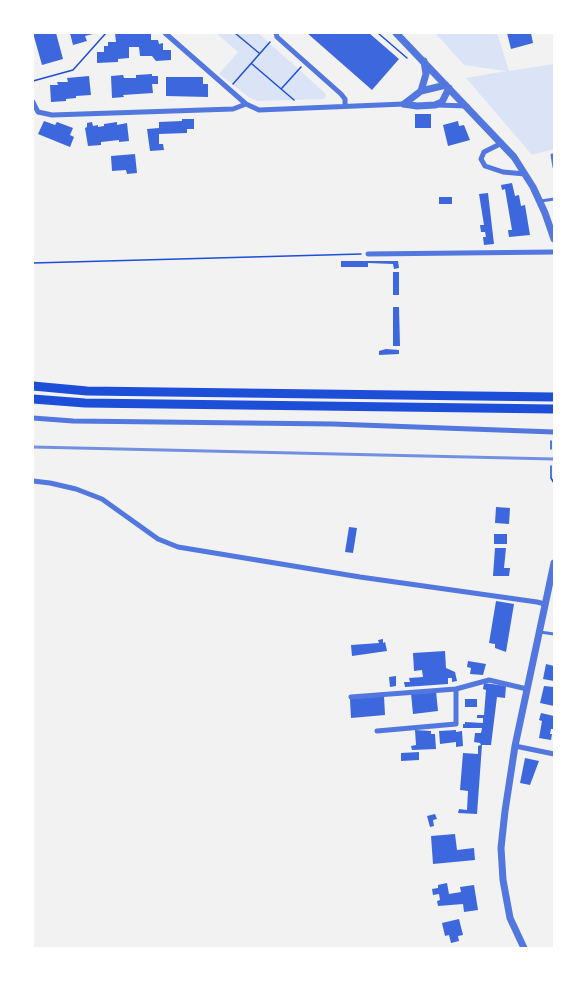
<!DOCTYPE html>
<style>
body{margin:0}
#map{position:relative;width:587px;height:981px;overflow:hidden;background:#f2f2f2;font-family:Rubik,sans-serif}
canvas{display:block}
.frame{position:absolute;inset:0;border:34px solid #fff;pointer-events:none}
</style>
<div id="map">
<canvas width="587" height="981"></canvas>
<div class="frame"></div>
</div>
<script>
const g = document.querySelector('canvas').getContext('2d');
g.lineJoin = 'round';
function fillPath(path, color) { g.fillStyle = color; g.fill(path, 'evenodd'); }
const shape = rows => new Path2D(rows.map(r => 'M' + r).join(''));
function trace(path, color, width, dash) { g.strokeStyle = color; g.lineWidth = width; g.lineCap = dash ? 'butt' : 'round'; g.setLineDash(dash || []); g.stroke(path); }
fillPath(shape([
 [216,33,258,33,324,92,326,96,324,99,258,101,250,98,219,74,238,52],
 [435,33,497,33,509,71,554,64,554,149,532,155,466,78,506,71,464,65]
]), '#dbe4f7');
fillPath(shape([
 [33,33,56,33,63,59,42,65],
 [70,33,93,33,93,34,85,36,87,41,73,45],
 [115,33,151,33,151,40,158,40,159,44,163,43,163,50,171,50,171,60,156,61,152,56,140,56,139,47,129,47,129,58,118,59,118,62,97,63,97,52,104,52,104,46,108,46,108,42,116,42],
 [307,33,369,33,399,59,372,90],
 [507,33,531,33,533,43,511,49],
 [152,74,152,76,158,76,158,84,152,84,153,93,123,95,124,97,112,98,111,76,123,75,124,78,136,78,136,75],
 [89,76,91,95,76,96,76,98,66,99,66,101,51,102,50,85,58,85,57,82,68,82,67,78],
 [166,77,203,77,203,84,208,84,208,97,166,96],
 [415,114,431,114,431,128,415,128],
 [182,119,194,119,194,129,187,129,187,133,159,134,159,144,163,144,164,150,150,151,147,129,159,128,159,122,182,121],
 [44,121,55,125,57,122,73,128,70,135,74,137,70,147,38,134],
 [458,121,459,126,464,125,470,140,448,146,443,125],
 [92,122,93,126,98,125,98,127,104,126,104,124,117,122,117,125,127,123,129,141,119,142,119,140,101,142,101,145,88,146,85,128,87,127,87,123],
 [135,154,137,173,127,174,126,170,112,171,111,156],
 [512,183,515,196,519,195,521,206,525,205,530,235,509,237,508,230,512,230,505,189,502,190,501,185],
 [488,193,494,244,484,245,483,237,486,237,485,232,481,232,480,225,484,225,479,194],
 [439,197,452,197,452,204,439,204],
 [341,261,398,261,399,268,394,269,393,264,368,263,368,267,341,267],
 [393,272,399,272,399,295,393,295],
 [393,307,399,307,400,346,393,346],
 [386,349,399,350,399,354,379,355,379,351],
 [496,507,510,508,509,524,495,523],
 [349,527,357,528,353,553,345,552],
 [494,534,507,534,507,544,494,544],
 [495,548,506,548,504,568,510,568,509,576,493,576],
 [496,601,514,604,506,652,495,648,495,644,489,643],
 [383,639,383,643,385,642,387,651,352,656,351,645,379,643,378,640],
 [445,651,446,668,455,672,457,681,452,682,452,678,448,678,448,684,405,687,404,682,410,682,409,678,423,677,422,670,414,671,413,653],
 [468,661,486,664,483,675,470,674,471,668,467,667],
 [546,664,554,666,554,681,543,679],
 [396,676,396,686,390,687,389,677],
 [484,683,506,686,505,698,497,697,491,745,482,745,477,814,458,813,459,809,467,810,468,791,460,790,463,753,478,754,478,746,481,745,480,743,474,742,475,733,481,733,482,728,463,728,463,724,465,724,465,722,483,723,483,718,477,718,477,715,484,715,486,690,483,689],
 [544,686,554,687,554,706,540,703],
 [436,691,438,711,413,714,411,693],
 [384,696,385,715,351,718,350,699],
 [465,699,477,699,477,707,465,707],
 [541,713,554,716,554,729,551,729,550,734,552,734,551,740,539,738,542,721,539,720],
 [415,730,431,731,431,734,435,734,436,749,412,750,411,746,416,745],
 [456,730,456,732,462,731,463,746,456,747,456,742,440,744,439,731],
 [419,752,419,760,401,761,401,753],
 [525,758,539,761,530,785,520,783],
 [435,814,437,819,433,820,434,826,430,827,427,816],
 [455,834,457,850,474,848,475,860,433,864,431,836],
 [447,883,449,894,461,892,460,887,474,885,478,910,464,912,463,904,438,906,437,901,440,900,439,894,433,895,432,889,438,888,438,885],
 [459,919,463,935,458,936,459,941,451,943,449,935,445,936,442,923]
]), '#3d67dc');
trace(shape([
 [235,33,259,53],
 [378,33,407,58],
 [252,64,294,100],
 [33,81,73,70,106,33],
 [233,84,270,42],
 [282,88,301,67],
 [33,263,361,254],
 [551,449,551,441],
 [551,466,551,478,554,483]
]), '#1d4ed8', 1.5);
trace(shape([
 [552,155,554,167],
 [541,201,554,199],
 [540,632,554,634]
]), '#5277de', 3);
trace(shape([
 [165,33,246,104],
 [276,33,277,37,341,94,345,99,345,106],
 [33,102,38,112,52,115,233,109,246,104,259,110,404,104],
 [437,105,467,106],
 [502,143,484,152,481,159,485,166,503,172,525,174],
 [368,254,554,252],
 [33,418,73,421,333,424,554,432],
 [33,481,50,483,76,489,102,499,158,539,178,547,360,577,537,602,545,604],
 [351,697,456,689,489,680,527,689],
 [377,731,456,724,456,689],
 [515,746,554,754]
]), '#5277de', 5);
trace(shape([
 [396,33,514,157,533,187,545,213,554,239],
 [421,91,426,74,424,61],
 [404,104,417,106,435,105,442,102,449,88],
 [404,104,421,91,446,85],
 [524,948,510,918,503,880,501,848,505,811,515,746,554,563]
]), '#5277de', 7);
trace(shape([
 [33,386,87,391,554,397],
 [33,399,85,403,554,409]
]), '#1d4ed8', 9);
trace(shape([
 [33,447,554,459]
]), '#7290e2', 3);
</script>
